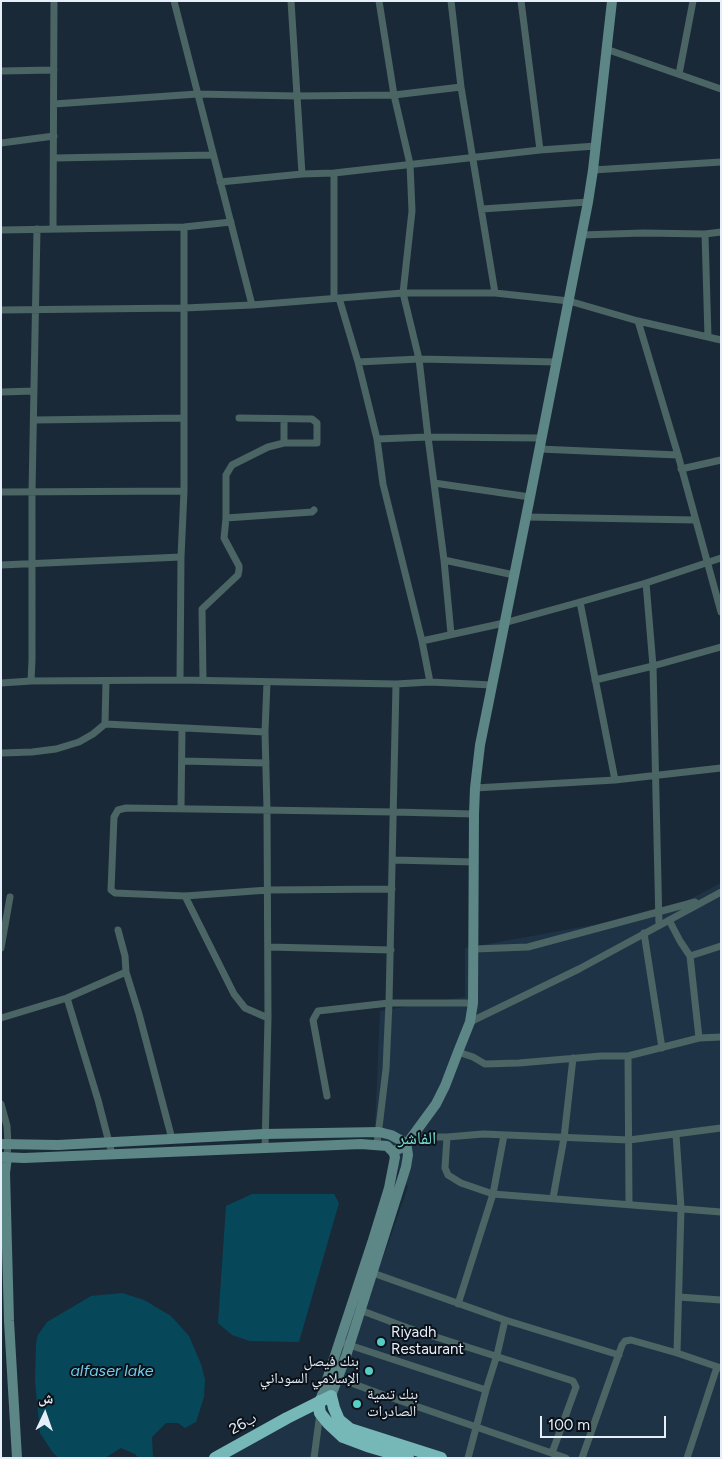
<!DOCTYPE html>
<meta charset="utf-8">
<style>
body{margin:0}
#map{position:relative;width:722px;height:1459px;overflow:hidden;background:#1a2938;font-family:Figtree,"Noto Naskh Arabic",sans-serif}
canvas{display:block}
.frame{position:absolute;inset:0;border:2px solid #e5eef9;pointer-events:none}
.north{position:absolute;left:20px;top:1389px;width:50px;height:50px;-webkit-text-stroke:4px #0b1118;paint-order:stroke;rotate:3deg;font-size:14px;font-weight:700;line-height:20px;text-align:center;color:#e5eef9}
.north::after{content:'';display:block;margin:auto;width:18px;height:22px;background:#e5eef9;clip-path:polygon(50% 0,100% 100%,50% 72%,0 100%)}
.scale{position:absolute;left:540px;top:1416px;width:126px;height:22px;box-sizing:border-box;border:2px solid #e5eef9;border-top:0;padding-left:6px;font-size:15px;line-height:18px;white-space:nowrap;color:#e5eef9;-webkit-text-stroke:4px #0b1118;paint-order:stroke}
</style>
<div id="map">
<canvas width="722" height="1459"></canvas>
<div class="frame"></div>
<div class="north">ش</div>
<div class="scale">100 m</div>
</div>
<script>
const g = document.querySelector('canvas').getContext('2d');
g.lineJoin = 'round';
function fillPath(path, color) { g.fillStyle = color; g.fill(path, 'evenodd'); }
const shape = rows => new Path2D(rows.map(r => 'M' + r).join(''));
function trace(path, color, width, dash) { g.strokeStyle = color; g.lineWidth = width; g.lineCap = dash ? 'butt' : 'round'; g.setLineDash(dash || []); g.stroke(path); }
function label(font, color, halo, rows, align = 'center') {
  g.font = font + ' Figtree,"Noto Naskh Arabic",sans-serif'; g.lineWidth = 4; g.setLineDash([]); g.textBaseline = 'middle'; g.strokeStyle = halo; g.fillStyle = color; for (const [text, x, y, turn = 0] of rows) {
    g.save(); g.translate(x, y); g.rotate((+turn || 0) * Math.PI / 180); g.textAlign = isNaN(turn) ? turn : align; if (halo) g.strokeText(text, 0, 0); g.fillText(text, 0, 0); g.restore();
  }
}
fillPath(shape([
 [721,883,721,1458,227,1458,335,1394,408,1187,375,1126,380,1011,465,997,465,948,665,912]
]), '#1f3346');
fillPath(shape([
 [252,1194,334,1194,339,1203,299,1342,250,1341,232,1335,218,1323,226,1206],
 [122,1293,144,1300,171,1316,189,1336,201,1364,205,1379,204,1397,196,1422,185,1428,178,1423,166,1423,152,1437,153,1458,139,1458,135,1454,121,1448,105,1458,59,1458,53,1453,40,1433,35,1381,36,1343,38,1335,47,1322,91,1296]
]), '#064859');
trace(shape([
 [174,1,252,305],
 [291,1,302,174],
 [379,1,394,95,410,164,412,211,403,293,419,359,428,437,444,560,451,634],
 [451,1,461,87,495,293],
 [521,1,540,150],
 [606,49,721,89],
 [1,71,54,70],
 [679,74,693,1],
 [54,104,197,94,297,96,394,95,461,87],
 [1,143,54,136],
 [54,158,213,155],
 [593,170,721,162],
 [334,173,334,298],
 [220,182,302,174,334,173,540,150,596,146],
 [482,209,588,202],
 [37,229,32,492,32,660,31,681,180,680,396,684,430,682,492,685],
 [53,229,54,1],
 [1,230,184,227,231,222],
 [705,234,708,337],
 [581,235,643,233,705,234,721,232],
 [339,298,358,362,377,439,383,484,422,641,430,682],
 [1,310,184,308,252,305,403,293,495,293,569,301,638,321,721,340],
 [638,321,678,455,721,612],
 [358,362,419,359,557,362],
 [1,392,34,391],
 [34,420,184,418],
 [377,439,428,437,541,438],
 [284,443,284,419],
 [539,449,678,455],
 [681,469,721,460],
 [434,483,530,497],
 [1,492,184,491],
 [526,517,695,520],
 [226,518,312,512,314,510],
 [444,560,514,575],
 [1,565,181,557],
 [646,583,653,666,659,925],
 [580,602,615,780],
 [422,641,504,623,580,602,646,583,721,558],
 [180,680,181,557,184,491,184,227],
 [203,680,202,609,238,575,239,570,239,566,224,538,226,518,226,475,232,465,268,447,284,443,317,443,317,423,312,419,239,418],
 [595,680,653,666,721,647],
 [106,681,105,724,265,732],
 [1,683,31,681],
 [1,753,32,752,56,749,79,742,93,734,105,724],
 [182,761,266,763],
 [475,788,615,780,721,768],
 [181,808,182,728],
 [393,860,474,862],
 [392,889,268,890,185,896,115,893,111,890,114,817,118,810,126,808,394,812,474,814],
 [185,896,234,994,245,1008,268,1018],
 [669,920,680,941,690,956,721,946],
 [118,930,125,956,126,972,139,1014,172,1139],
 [644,933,662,1048],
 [268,947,391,950],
 [1,948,10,897],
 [474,949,528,947,695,902],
 [690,956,699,1038],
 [67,998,98,1100,112,1154],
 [1,1018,67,998,126,972],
 [470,1022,579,969,721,892],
 [458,1052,473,1057,485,1064,519,1063,601,1056,628,1056,699,1038,721,1037],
 [628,1056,629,1204],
 [327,1096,313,1020,318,1011,389,1003,473,1003],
 [1,1104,7,1126,8,1144,7,1157],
 [676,1135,681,1208,677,1353],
 [412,1137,447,1137,483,1134,629,1140,721,1128],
 [447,1137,445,1168,448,1175,461,1183,493,1194,721,1212],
 [377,1144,386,1069,389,1003,396,684],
 [265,1148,268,1018,267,810,265,732,267,682],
 [553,1198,564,1138,573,1058],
 [370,1272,505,1320,619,1355],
 [679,1297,721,1300],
 [458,1304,493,1194,504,1135],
 [360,1310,408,1328,573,1381,576,1387,552,1453],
 [340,1342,486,1390],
 [338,1378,378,1393,566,1458],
 [314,1458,320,1413],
 [468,1458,486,1390,497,1355,505,1320],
 [582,1458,622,1345,625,1341,631,1340,677,1353,721,1368],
 [687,1458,717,1367]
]), '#4b6464', 7);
trace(shape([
 [1,1144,58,1145,264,1134,379,1132,391,1135,402,1141,407,1148,408,1155,406,1167,346,1356,331,1396],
 [393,1152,406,1145,436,1104,445,1086,458,1052,470,1022,473,1003,474,814,475,788,480,745,530,497,588,202,593,170,612,1],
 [1,1157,24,1158,361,1144,387,1146,393,1152,395,1157,389,1188,373,1240,320,1401],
 [7,1157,5,1173,9,1321,17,1458]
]), '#5d8686', 10);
trace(shape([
 [320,1401,319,1407,320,1413,328,1423,343,1437,367,1446,408,1458],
 [215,1458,287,1418,331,1396,334,1408,339,1420,350,1429,441,1458]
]), '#76b7b8', 12);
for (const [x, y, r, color] of [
 [381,1342,5,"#56cec3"],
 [369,1371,5,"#56cec3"],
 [357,1404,5,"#56cec3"]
]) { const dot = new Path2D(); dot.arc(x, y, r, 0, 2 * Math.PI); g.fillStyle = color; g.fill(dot); trace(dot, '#0b1118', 2); }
label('15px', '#e5eef9', '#0b1118', [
 ["Riyadh",391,1333],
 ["Restaurant",391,1350],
 ["بنك فيصل",359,1362,"right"],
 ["الإسلامي السوداني",359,1379,"right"],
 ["بنك تنمية",367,1395],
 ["الصادرات",367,1412]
], 'left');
label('15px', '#e5eef9', '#0b1118', [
 ["26ب",243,1424,-29]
]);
label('italic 16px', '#72cdeb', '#0b1118', [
 ["alfaser lake",112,1371]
]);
label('18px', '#75dfd5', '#0b1118', [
 ["الفاشر",417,1139]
]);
</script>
